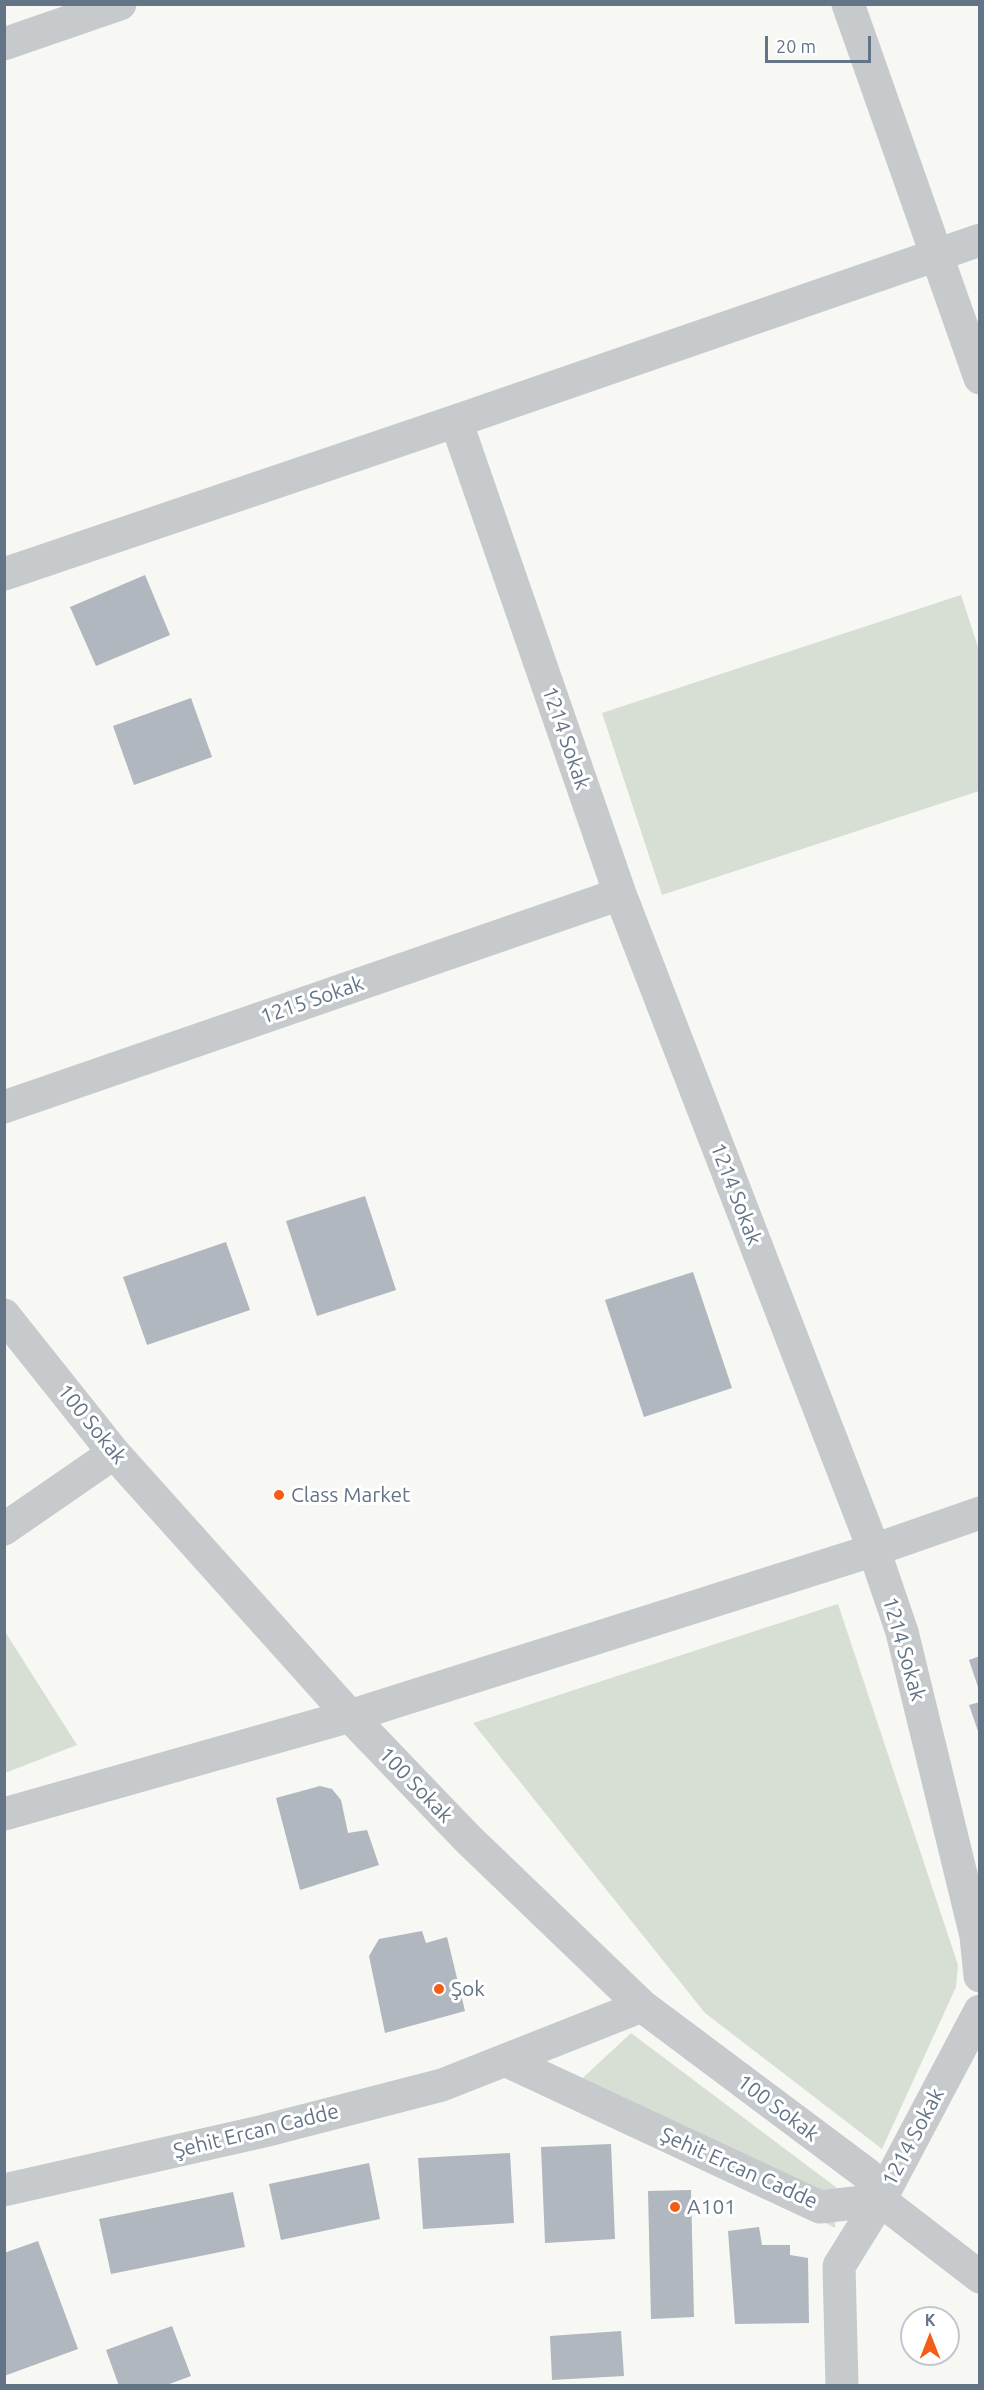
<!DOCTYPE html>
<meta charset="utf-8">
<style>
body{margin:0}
#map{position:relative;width:984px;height:2390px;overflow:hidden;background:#f7f7f3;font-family:Ubuntu,sans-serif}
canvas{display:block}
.frame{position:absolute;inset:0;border:6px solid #637487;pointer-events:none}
.north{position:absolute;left:900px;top:2306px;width:60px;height:60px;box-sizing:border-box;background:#fff;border:2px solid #c1c7cf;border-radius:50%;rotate:0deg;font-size:16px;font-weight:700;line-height:24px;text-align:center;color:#637487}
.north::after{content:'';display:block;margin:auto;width:21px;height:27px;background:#f35d17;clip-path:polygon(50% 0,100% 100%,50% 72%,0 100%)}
.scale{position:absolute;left:765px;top:36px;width:106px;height:27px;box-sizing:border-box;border:3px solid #637487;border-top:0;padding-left:8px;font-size:18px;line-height:21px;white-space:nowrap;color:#637487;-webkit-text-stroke:4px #fff;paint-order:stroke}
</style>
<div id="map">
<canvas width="984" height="2390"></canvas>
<div class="frame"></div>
<div class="north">K</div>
<div class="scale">20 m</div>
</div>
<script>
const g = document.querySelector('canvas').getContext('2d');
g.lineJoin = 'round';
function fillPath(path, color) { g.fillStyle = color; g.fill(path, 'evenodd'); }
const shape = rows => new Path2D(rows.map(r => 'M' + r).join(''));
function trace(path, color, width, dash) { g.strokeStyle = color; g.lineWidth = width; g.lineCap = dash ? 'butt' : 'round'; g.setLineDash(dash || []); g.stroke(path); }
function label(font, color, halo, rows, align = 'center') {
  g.font = font + ' Ubuntu,sans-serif'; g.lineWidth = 6; g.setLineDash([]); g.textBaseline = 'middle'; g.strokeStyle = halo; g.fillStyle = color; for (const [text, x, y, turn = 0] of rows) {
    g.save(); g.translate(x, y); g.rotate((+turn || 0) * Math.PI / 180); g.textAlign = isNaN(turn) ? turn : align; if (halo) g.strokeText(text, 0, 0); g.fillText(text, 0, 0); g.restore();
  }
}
fillPath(shape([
 [961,595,979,650,979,791,662,895,602,713],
 [838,1604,958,1965,956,1987,882,2149,705,2013,473,1723],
 [4,1630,77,1745,5,1773,4,1773],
 [631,2033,837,2188,835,2228,572,2088]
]), '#d7dfd4');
fillPath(shape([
 [145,575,170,635,96,666,70,607],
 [191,698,212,757,134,785,113,726],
 [365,1196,396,1290,317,1316,286,1221],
 [226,1242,250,1310,147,1345,123,1277],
 [693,1272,732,1388,644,1417,605,1300],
 [980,1656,980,1690,979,1690,969,1660],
 [980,1702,980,1734,979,1734,969,1705],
 [320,1786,332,1789,341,1800,348,1833,367,1830,379,1865,300,1890,276,1798],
 [422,1931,426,1943,447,1937,465,2011,385,2033,369,1956,379,1939],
 [611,2144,615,2239,545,2243,541,2147],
 [510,2153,514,2223,423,2229,418,2158],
 [369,2163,380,2219,281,2240,269,2184],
 [691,2190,694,2317,651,2319,648,2191],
 [233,2192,245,2247,111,2274,99,2219],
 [759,2227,762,2245,790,2245,790,2255,808,2258,809,2323,735,2324,728,2231],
 [38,2241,78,2349,4,2376,4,2253],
 [172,2326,191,2376,164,2386,119,2386,106,2350],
 [621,2331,624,2376,552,2380,550,2336]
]), '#b0b7be');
trace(shape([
 [848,4,980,378],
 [4,44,120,4],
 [456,421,620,894,874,1550,902,1632,976,1936,980,1976],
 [4,574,456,421,980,240],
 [4,1107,620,894],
 [4,1315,114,1453,350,1716,468,1839,642,2006,868,2175,880,2200,980,2277],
 [4,1529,114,1453],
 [4,1814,350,1716,874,1550,980,1513],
 [505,2060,820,2207,880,2200],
 [4,2190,264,2131,442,2085,642,2006],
 [842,2386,839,2266,880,2200,980,2011]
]), '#c6cacd', 33);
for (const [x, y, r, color] of [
 [279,1495,6,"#f35d17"],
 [439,1989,6,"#f35d17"],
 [675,2207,6,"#f35d17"]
]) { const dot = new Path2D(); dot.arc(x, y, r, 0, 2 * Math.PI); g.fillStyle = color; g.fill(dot); trace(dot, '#fff', 2); }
label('21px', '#637487', '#fff', [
 ["1214 Sokak",566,738,71],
 ["1215 Sokak",312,1000,-19],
 ["1214 Sokak",736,1194,69],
 ["100 Sokak",92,1424,51],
 ["1214 Sokak",904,1649,74],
 ["100 Sokak",416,1785,46],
 ["100 Sokak",778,2108,37],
 ["Şehit Ercan Cadde",256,2131,-14],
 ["1214 Sokak",913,2137,-62],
 ["Şehit Ercan Cadde",739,2168,24]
]);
label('21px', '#637487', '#fff', [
 ["Class Market",291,1495],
 ["Şok",451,1989],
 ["A101",687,2207]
], 'left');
</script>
